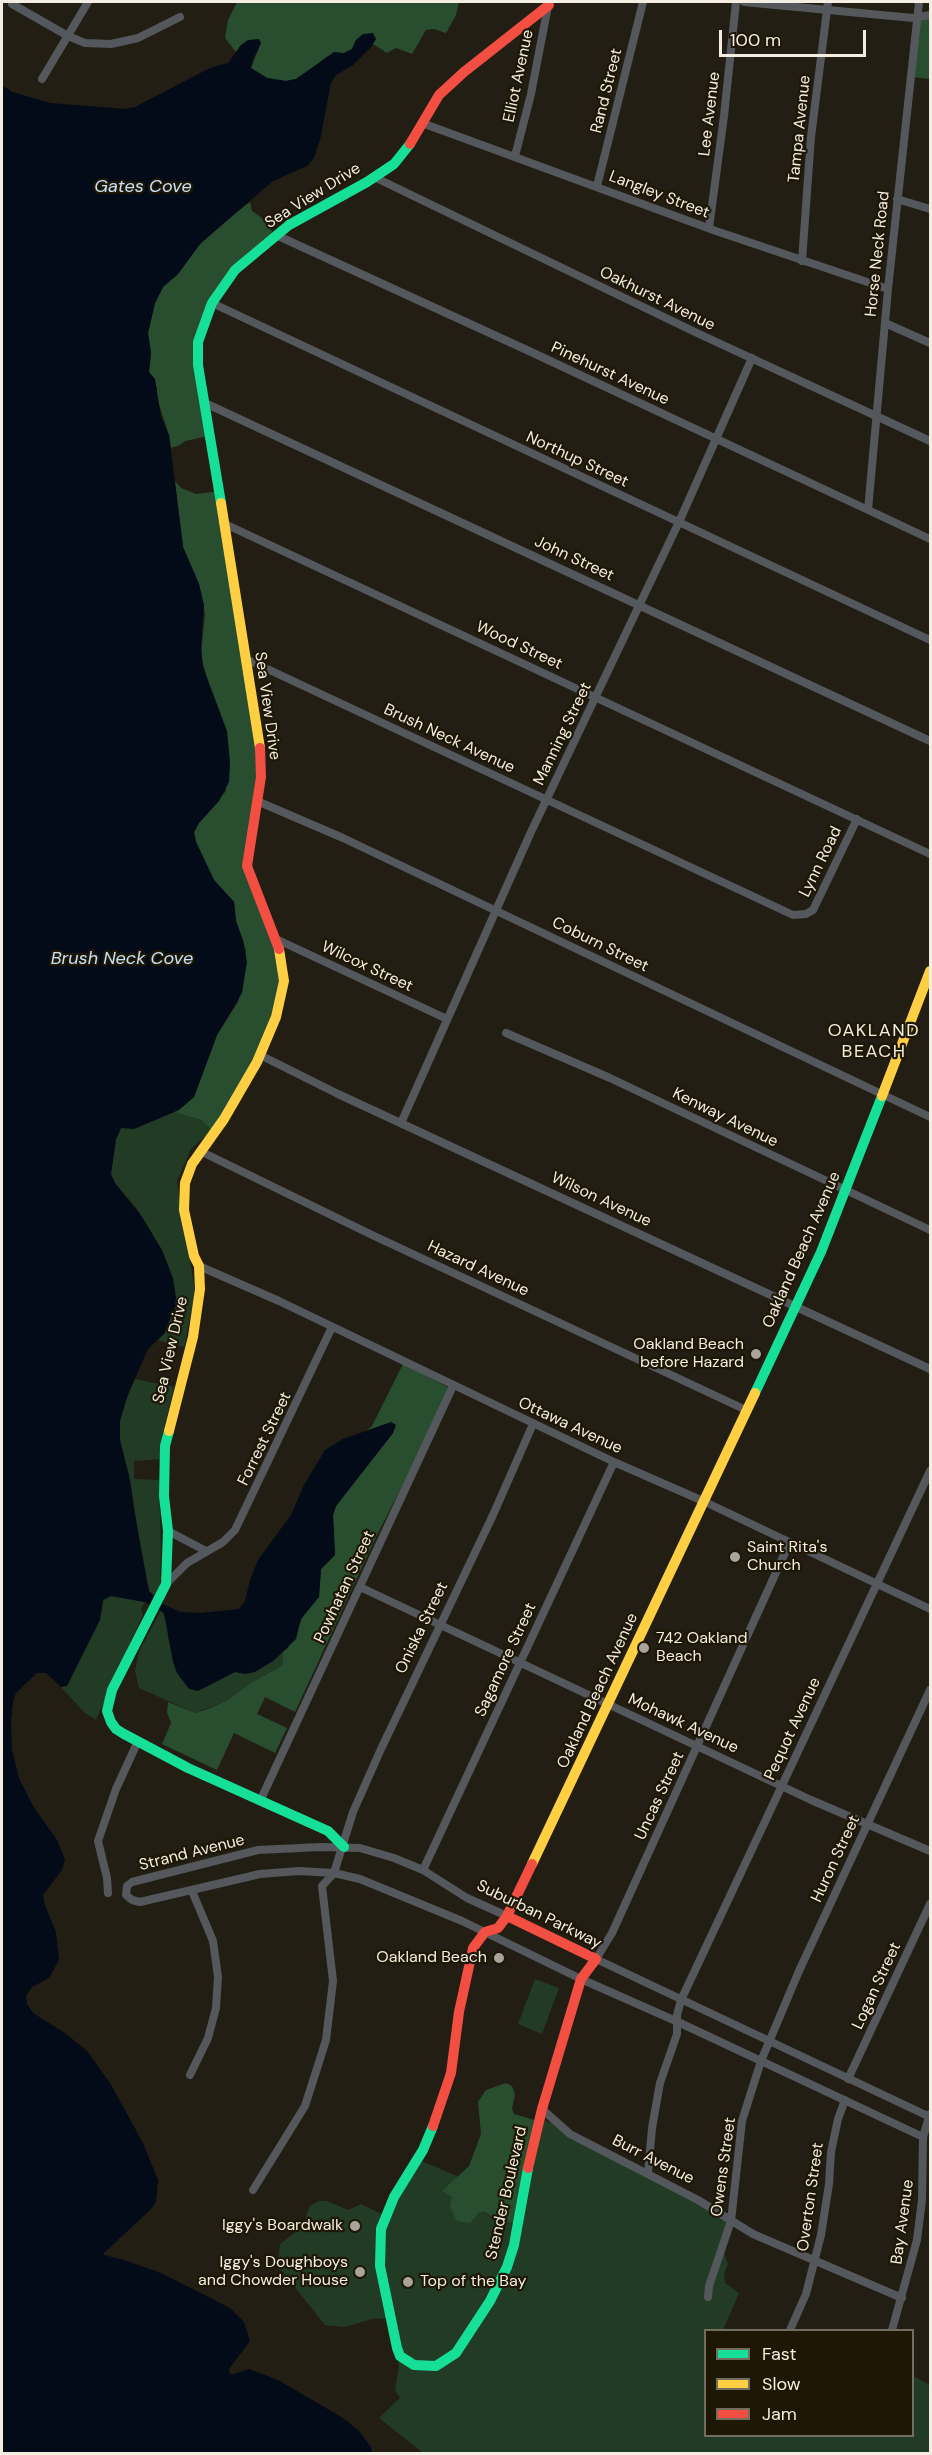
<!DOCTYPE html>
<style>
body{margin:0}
#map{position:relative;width:932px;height:2455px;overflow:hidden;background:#221e14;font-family:"DM Sans",sans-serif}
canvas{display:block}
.frame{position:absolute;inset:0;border:3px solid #f3ede2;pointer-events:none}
.legend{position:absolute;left:704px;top:2329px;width:210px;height:108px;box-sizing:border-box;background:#1e1705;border:2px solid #736d5d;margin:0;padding:8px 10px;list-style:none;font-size:18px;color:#f3ede2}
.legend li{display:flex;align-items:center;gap:12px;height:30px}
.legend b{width:30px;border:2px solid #736d5d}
.scale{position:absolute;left:719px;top:30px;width:147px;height:27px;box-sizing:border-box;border:3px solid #f3ede2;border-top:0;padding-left:8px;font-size:18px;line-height:21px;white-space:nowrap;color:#f3ede2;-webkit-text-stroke:4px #1e1705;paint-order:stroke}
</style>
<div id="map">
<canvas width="932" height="2455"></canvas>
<div class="frame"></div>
<ul class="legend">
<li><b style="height:8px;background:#16e098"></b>Fast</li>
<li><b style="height:8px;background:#ffcf43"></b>Slow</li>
<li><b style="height:8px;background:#f24e42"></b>Jam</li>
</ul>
<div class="scale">100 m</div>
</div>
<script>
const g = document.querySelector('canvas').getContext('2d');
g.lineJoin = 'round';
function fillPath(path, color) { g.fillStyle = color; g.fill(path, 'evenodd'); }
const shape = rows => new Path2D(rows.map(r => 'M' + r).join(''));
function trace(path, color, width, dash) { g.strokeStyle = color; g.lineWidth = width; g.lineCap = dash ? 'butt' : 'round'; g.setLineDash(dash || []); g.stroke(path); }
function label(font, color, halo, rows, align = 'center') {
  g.font = font + ' "DM Sans",sans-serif'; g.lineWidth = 4.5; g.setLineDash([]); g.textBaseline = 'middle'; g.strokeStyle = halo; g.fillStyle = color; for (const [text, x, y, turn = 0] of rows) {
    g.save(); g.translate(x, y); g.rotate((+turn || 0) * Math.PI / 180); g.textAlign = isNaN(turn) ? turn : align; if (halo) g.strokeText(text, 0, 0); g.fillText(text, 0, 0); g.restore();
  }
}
fillPath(shape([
 [174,1112,201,1120,212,1130,191,1149,177,1181,194,1285,194,1298,184,1347,157,1340,164,1334,175,1307,152,1233,137,1209,115,1183,111,1174,116,1139,121,1128],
 [135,1379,174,1387,163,1432,161,1459,134,1461,134,1479,159,1480,161,1549,160,1586,155,1597,149,1591,144,1569,130,1480,120,1440,120,1421,125,1403],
 [111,1596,145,1602,141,1609,143,1614,96,1720,84,1712,61,1687,95,1630,102,1610,103,1600],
 [161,1610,167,1622,169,1642,198,1690,226,1675,235,1672,245,1674,273,1661,283,1652,282,1666,252,1682,226,1701,195,1713,139,1688,135,1671,139,1652],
 [535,1979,559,1988,542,2034,518,2024],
 [539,2119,552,2123,696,2202,730,2224,722,2247,728,2264,724,2274,725,2283,739,2293,724,2328,729,2330,706,2330,706,2436,912,2436,913,2376,930,2385,930,2453,423,2453,379,2418,400,2398,395,2390,399,2366,389,2318,372,2319,345,2327,325,2325,281,2270,278,2264,280,2244,306,2224,306,2216,310,2206,319,2201,327,2201,348,2210,361,2204,384,2215,417,2159,459,2177,442,2191,500,2221]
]), '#223b25');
fillPath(shape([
 [237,2,459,2,456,15,446,33,434,29,426,30,412,54,396,48,387,53,373,44,376,39,356,40,352,49,344,53,326,57,320,64,296,79,286,81,267,78,251,68,261,43,241,45,236,52,225,38,228,20],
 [930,15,930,79,912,77,917,17],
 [250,202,252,211,262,218,275,235,222,285,198,340,209,436,185,441,180,445,171,448,169,435,157,398,157,388,149,372,151,353,148,333,155,303,163,287,178,274,200,244,222,223],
 [175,481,181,488,196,494,220,491,262,769,248,866,284,968,261,1055,212,1130,201,1120,174,1112,194,1097,217,1035,238,1002,246,951,236,921,234,902,214,880,196,842,194,832,199,823,226,791,209,686,201,656,205,614,199,584,183,547],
 [403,1364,451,1389,451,1391,376,1537,295,1712,265,1697,257,1714,287,1728,275,1753,234,1733,217,1770,162,1744,171,1723,167,1712,168,1702,195,1713,205,1710,226,1701,252,1682,282,1666,283,1652,288,1648,306,1610,319,1597,321,1569,335,1555,333,1515,336,1506,393,1433,391,1423,366,1431,372,1426],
 [506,2083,512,2086,515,2094,512,2109,514,2114,538,2121,516,2223,500,2221,484,2212,479,2212,470,2223,457,2221,450,2207,452,2197,442,2191,469,2166,481,2134,478,2102,486,2090]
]), '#294e2f');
fillPath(shape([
 [373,33,376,39,371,47,352,66,336,75,331,83,320,140,314,158,307,166,273,181,200,244,178,274,163,287,155,303,148,333,151,353,149,372,155,379,161,417,169,435,183,547,199,584,204,605,201,646,203,667,227,731,230,762,229,782,219,801,199,823,194,832,196,842,214,880,234,902,236,921,243,940,247,962,242,993,217,1035,194,1097,179,1110,134,1129,121,1128,116,1139,111,1174,115,1183,142,1217,162,1250,173,1278,176,1298,175,1307,164,1334,148,1349,128,1394,120,1421,120,1440,130,1480,134,1510,149,1591,163,1604,180,1612,200,1613,239,1609,245,1601,250,1580,258,1560,291,1515,304,1485,325,1450,343,1439,391,1422,396,1425,393,1433,336,1506,333,1515,335,1555,321,1569,319,1597,301,1619,296,1639,273,1661,255,1672,245,1674,235,1672,198,1691,189,1689,177,1673,173,1662,164,1613,145,1602,111,1596,103,1600,100,1620,67,1686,61,1687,46,1673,37,1673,16,1693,13,1701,11,1721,12,1750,19,1778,33,1806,57,1840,65,1859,62,1870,43,1895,45,1905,56,1932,59,1960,49,1978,32,1987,26,1996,27,2004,33,2013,65,2033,87,2051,110,2083,143,2143,158,2180,156,2202,150,2210,104,2253,104,2255,124,2260,161,2273,230,2308,244,2322,250,2341,229,2369,230,2375,249,2369,278,2380,343,2418,359,2431,371,2447,372,2453,2,2453,2,85,12,92,50,103,125,109,135,107,210,68,228,63,241,45,248,40,259,39,261,43,253,59,251,68,267,78,286,81,296,79,334,52,344,53,352,49,356,40,363,34]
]), '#030a18');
trace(shape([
 [744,2,913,18,930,15],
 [12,4,68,36,85,43,111,44,138,38,180,17],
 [42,79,88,2],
 [422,123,716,231,888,289],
 [515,156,531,94,548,6],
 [374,177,697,333,930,441],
 [597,186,643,2],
 [897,199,930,209],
 [709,228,724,116,736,2],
 [276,235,529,351,930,539],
 [802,261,811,137,828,2],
 [212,303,930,640],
 [885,323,930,343],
 [205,403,930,741],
 [868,510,888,289,919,2],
 [225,524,930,854],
 [246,659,793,915,806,914,813,910,857,819],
 [257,801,343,838,930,1117],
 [276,939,447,1019],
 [506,1033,610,1078,930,1230],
 [260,1055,338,1094,930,1369],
 [401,1123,531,832,679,522,752,358],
 [200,1151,370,1234,746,1410],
 [199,1266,279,1301,614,1462,703,1501,930,1609],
 [168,1531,206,1551],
 [789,1544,612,1933,596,1959,930,2117],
 [166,1584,187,1563,223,1542,235,1530,332,1327],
 [360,1587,811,1800,930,1851],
 [261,1799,453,1386],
 [423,1870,614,1462],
 [108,1893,107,1878,98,1841,116,1789,138,1741],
 [507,1916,467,1898,423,1870,394,1858,360,1848,321,1847,258,1850,132,1882,127,1886,126,1895,132,1900,140,1902,260,1874,299,1871,334,1873,360,1879,462,1921,581,1979,678,2022,923,2137],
 [190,2075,208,2038,216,2008,218,1977,213,1941,192,1891],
 [848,2079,930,1904],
 [542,2109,570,2134,698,2200,753,2234,902,2298],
 [648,2173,652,2128,660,2083,677,2034,677,2015,681,2000,930,1471],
 [253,2190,305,2106,326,2040,333,1981,322,1886,334,1873,353,1812,381,1749,493,1515,533,1424],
 [708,2297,709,2286,731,2221,742,2121,761,2061,799,1971,930,1690],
 [790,2330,806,2294,821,2235,829,2184,831,2152,838,2119,845,2100],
 [892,2330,917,2240,922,2200,923,2137,930,2114]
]), '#54585c', 8);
trace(shape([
 [221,503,198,365,198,342,212,303,235,270,289,225,367,182,394,164,410,144],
 [755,1393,821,1252,882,1096],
 [169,1431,165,1446,164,1496,168,1531,166,1584,112,1690,107,1711,111,1722,116,1729,124,1734,188,1768,328,1831,344,1847],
 [433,2126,423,2150,394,2197,381,2229,380,2266,397,2348,400,2356,414,2365,436,2366,456,2353,490,2301,507,2267,514,2245,528,2168]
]), '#16e098', 10);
trace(shape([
 [221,503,260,748],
 [882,1096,930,971],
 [169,1431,193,1337,200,1289,199,1266,194,1256,184,1210,185,1183,192,1164,224,1119,257,1062,276,1017,284,981,279,949],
 [532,1864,755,1393]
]), '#ffcf43', 10);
trace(shape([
 [410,144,439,95,464,72,549,5],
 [260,748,261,777,247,866,279,949],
 [507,1916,596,1959,581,1979,542,2109,528,2168],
 [433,2126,451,2073,459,2012,473,1948,485,1932,498,1928,507,1916,532,1864]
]), '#f24e42', 10);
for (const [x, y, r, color] of [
 [756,1354,6,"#aaa59a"],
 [735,1557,6,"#aaa59a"],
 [644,1648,6,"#aaa59a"],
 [499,1958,6,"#aaa59a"],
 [355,2226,6,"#aaa59a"],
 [360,2272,6,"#aaa59a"],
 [408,2282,6,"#aaa59a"]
]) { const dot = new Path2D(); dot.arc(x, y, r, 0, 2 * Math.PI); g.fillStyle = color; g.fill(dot); trace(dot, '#1e1705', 2); }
label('16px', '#f3ede2', '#1e1705', [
 ["Elliot Avenue",519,76,-78],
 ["Rand Street",607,91,-76],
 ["Lee Avenue",710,114,-83],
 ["Tampa Avenue",800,129,-84],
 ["Langley Street",659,195,21],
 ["Sea View Drive",313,196,-32],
 ["Horse Neck Road",878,254,-84],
 ["Oakhurst Avenue",657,299,26],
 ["Pinehurst Avenue",610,374,25],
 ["Northup Street",577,460,25],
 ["John Street",574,559,25],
 ["Wood Street",519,646,25],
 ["Sea View Drive",267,706,82],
 ["Manning Street",563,734,-64],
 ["Brush Neck Avenue",449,739,25],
 ["Lynn Road",821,862,-64],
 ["Coburn Street",600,945,26],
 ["Wilcox Street",367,967,25],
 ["Kenway Avenue",725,1118,26],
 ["Wilson Avenue",601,1200,25],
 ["Oakland Beach Avenue",802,1250,-66],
 ["Hazard Avenue",478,1269,25],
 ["Sea View Drive",171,1350,-77],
 ["Ottawa Avenue",570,1426,25],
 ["Forrest Street",265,1439,-64],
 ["Powhatan Street",345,1587,-65],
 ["Oniska Street",422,1628,-64],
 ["Sagamore Street",506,1660,-65],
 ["Oakland Beach Avenue",598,1691,-65],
 ["Mohawk Avenue",683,1724,25],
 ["Pequot Avenue",793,1729,-65],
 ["Uncas Street",660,1796,-65],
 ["Strand Avenue",192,1853,-14],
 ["Huron Street",836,1859,-65],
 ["Suburban Parkway",539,1915,26],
 ["Logan Street",877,1986,-65],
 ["Burr Avenue",653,2160,27],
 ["Owens Street",724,2167,-82],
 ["Stender Boulevard",507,2193,-77],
 ["Overton Street",811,2197,-82],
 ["Bay Avenue",903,2222,-82]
]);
label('16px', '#f3ede2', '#1e1705', [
 ["Oakland Beach",744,1345],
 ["before Hazard",744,1363],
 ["Saint Rita's",747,1548,"left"],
 ["Church",747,1566,"left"],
 ["742 Oakland",656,1639,"left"],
 ["Beach",656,1657,"left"],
 ["Oakland Beach",487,1958],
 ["Iggy's Boardwalk",343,2226],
 ["Iggy's Doughboys",348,2263],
 ["and Chowder House",348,2281],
 ["Top of the Bay",420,2282,"left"]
], 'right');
label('italic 18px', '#c5e0f7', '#1e1705', [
 ["Gates Cove",143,187],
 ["Brush Neck Cove",122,959]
]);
g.letterSpacing = '1.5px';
label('18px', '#f3ede2', '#1e1705', [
 ["OAKLAND",874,1031],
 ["BEACH",874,1052]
]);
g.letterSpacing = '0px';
</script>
